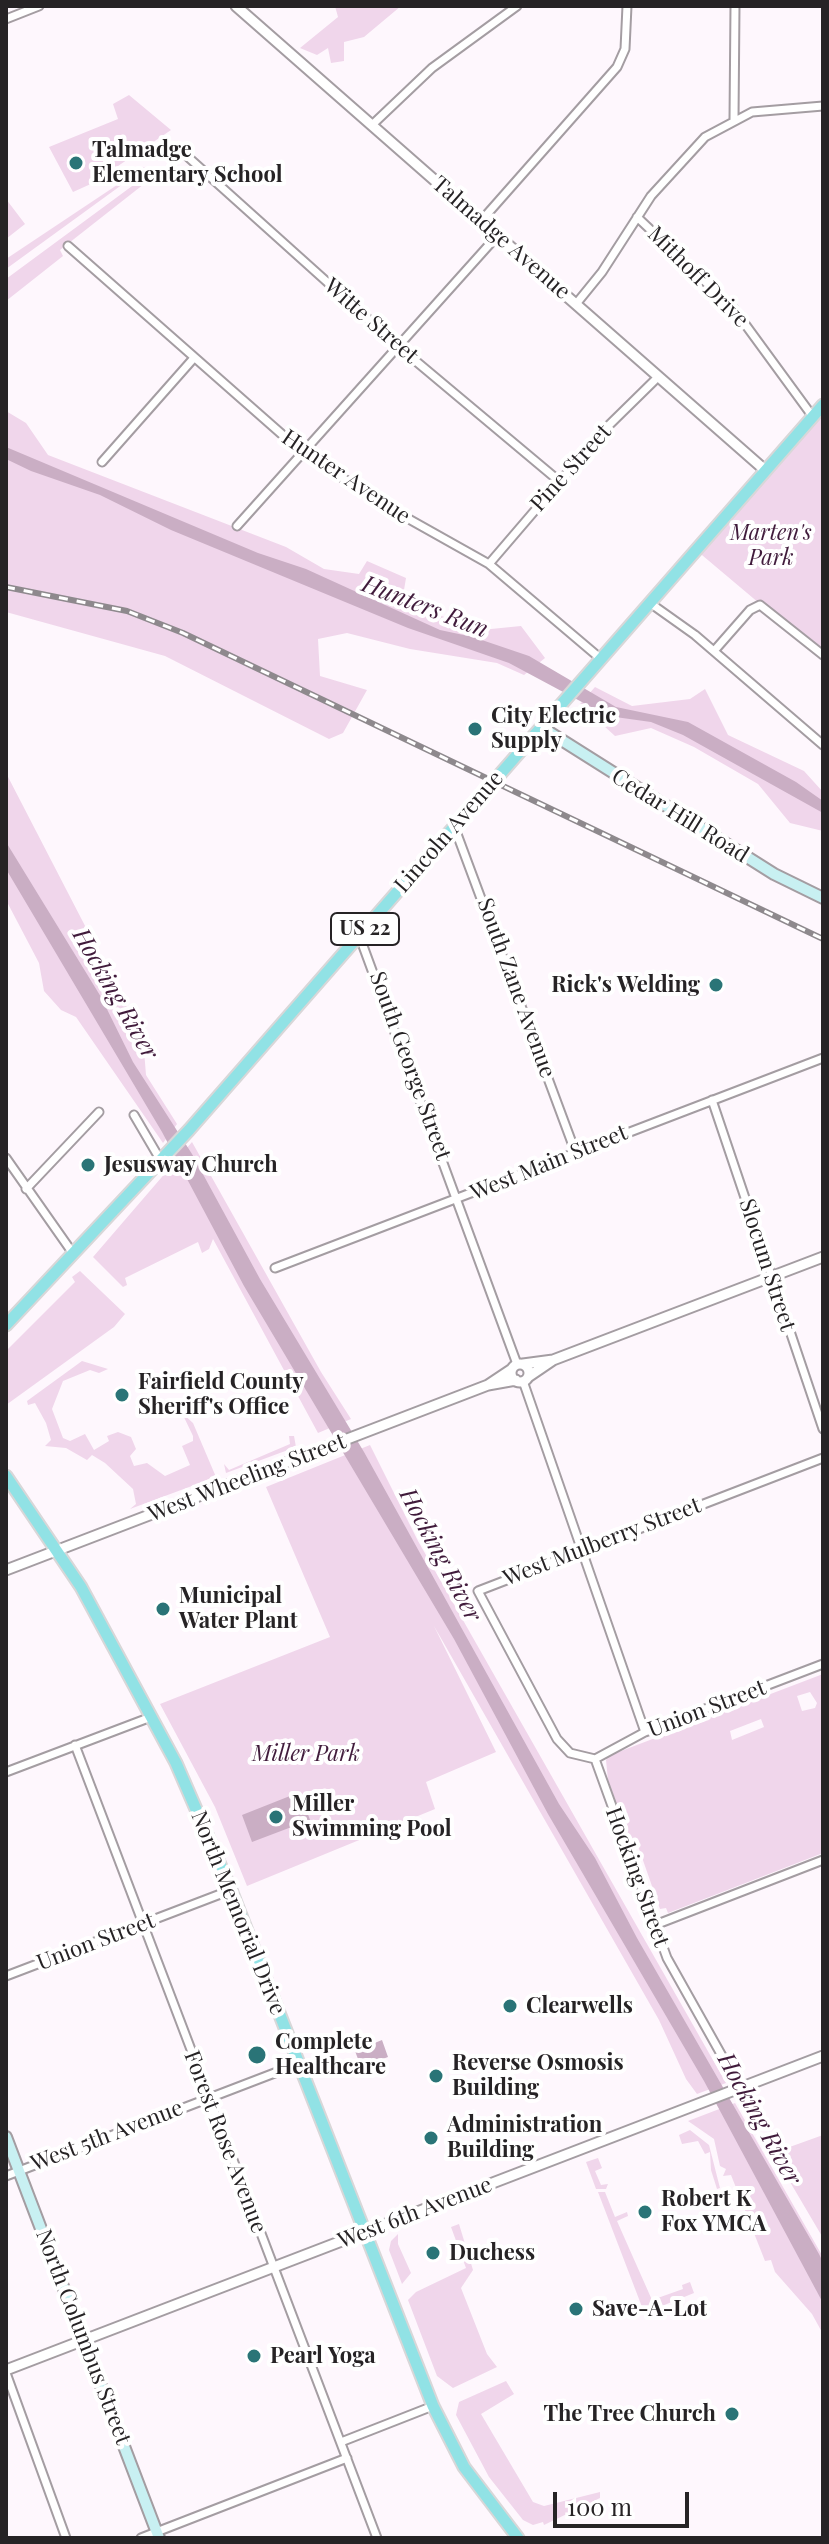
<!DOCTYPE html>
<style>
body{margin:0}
#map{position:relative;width:829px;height:2544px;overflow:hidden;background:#fef7fd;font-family:"Playfair Display",serif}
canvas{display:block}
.frame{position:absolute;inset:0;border:8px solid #262325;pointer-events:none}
.scale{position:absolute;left:553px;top:2492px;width:136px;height:36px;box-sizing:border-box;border:4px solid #262325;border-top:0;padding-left:10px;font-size:24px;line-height:28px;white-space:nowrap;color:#262325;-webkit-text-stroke:6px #fff;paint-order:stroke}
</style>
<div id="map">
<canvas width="829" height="2544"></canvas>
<div class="frame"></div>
<div class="scale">100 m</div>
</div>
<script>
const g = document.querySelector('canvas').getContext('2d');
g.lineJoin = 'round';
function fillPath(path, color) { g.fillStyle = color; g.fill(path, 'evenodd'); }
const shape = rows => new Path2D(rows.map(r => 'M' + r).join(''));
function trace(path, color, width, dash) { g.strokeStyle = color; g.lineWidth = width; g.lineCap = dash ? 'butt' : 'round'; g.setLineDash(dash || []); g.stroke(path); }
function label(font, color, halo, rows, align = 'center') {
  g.font = font + ' "Playfair Display",serif'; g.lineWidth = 8; g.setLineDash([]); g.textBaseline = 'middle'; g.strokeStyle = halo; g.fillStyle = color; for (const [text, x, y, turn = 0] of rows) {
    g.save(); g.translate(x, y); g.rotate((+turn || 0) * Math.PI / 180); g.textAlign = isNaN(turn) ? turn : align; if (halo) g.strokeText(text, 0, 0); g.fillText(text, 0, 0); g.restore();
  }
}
fillPath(shape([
 [335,6,401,6,364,37,344,42,344,61,331,63,328,48,317,55,300,48,338,17],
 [129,95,171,130,93,183,73,192,49,147,118,119,113,104],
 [144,167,145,168,6,269,6,259],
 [143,178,147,181,144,184,60,250,63,256,6,301,6,279],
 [6,199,25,224,6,239],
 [6,411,26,423,48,455,286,547,324,569,359,574,367,561,406,578,402,602,481,630,521,626,545,658,524,675,497,663,410,649,347,633,318,639,320,676,367,690,343,733,329,739,165,656,6,612],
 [823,412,823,657,696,550],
 [595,687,632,706,690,699,705,689,728,735,804,771,823,792,823,831,790,823,758,784,694,747,651,728,615,736,580,704],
 [6,773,143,1038,146,1075,177,1124,163,1143,76,1017,61,1010,44,991,39,963,6,900],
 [192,1142,321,1372,351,1419,318,1433,213,1239,209,1249,202,1253,198,1242,125,1278,127,1285,123,1287,93,1257],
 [80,1271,125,1314,114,1327,6,1405,6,1351,75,1282,72,1277],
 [82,1361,108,1369,99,1373,90,1370,63,1381,52,1409,63,1438,70,1441,85,1434,94,1450,109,1441,107,1436,118,1432,131,1437,136,1449,130,1456,134,1466,147,1463,165,1476,190,1465,182,1446,193,1441,193,1436,182,1413,193,1423,216,1477,130,1509,136,1504,133,1489,105,1463,92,1455,87,1460,66,1448,45,1446,51,1440,46,1423,35,1403,28,1405,27,1401],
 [289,1436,294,1436,296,1447,226,1473,224,1464,229,1470,290,1444],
 [370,1445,418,1541,726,2083,697,2094,686,2079,659,2020,434,1626,496,1752,426,1782,435,1809,247,1886,215,1807,160,1704,330,1637,266,1487],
 [823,1674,823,1853,668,1913,666,1908,660,1909,638,1846,632,1847,608,1780,606,1760,608,1756],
 [810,1692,817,1703,815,1708,802,1711,797,1696],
 [761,1719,764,1727,732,1740,730,1731],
 [735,2103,823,2257,823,2334,812,2314,775,2272,771,2260,765,2261,731,2175,723,2176,726,2169,720,2166,714,2139,688,2121],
 [690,2130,709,2145,720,2188,717,2189,711,2170,710,2152,705,2154,698,2141,682,2144,679,2135],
 [823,2135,823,2238,773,2153],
 [598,2158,602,2168,595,2171,601,2185,608,2184,606,2189,596,2189,586,2162],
 [598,2192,605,2192,615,2217,627,2212,628,2216,617,2221,652,2300,683,2289,682,2285,690,2282,694,2293,652,2310,654,2318,647,2320],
 [459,2224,473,2270,461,2288,487,2354,497,2367,453,2388,437,2376,408,2300,416,2292,466,2268,451,2227],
 [398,2234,398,2244,411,2273,402,2284,389,2250,391,2241],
 [506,2381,514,2394,481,2414,533,2502,544,2506,600,2492,600,2498,544,2525,543,2522,533,2525,523,2520,489,2477,456,2415,459,2402]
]), '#f0d6eb');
fillPath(shape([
 [6,447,258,553,306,569,440,630,473,637,529,656,616,707,688,722,796,782,823,801,823,813,683,735,651,722,608,716,509,663,408,628,171,530,100,495,31,471,6,459],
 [6,842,101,997,133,1062,192,1154,260,1279,364,1452,559,1804,595,1858,637,1938,819,2254,823,2262,823,2303,704,2081,548,1814,454,1639,244,1286,162,1132,6,869],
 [300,1792,310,1820,252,1842,242,1815],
 [382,2040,388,2057,361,2067,355,2051]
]), '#caaec4');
const minor = shape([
 [6,19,39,6],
 [734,119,735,6],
 [372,125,432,68,517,6],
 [188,157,405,352,559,481],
 [637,217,734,309,813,417],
 [481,221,617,67,625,49,627,6],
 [68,246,302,452,391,509,489,564,601,659],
 [576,304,602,272,651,196,705,137,752,112,823,106],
 [102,462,193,359],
 [237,526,497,236],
 [489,564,603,431,658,377],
 [650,603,695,635,823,745],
 [714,651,750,610,760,605,823,655],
 [454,826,575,1151],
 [359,935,517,1364],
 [712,1100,823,1429],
 [134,1115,161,1161],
 [6,1158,72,1252],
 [26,1189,99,1112],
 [275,1268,823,1058],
 [523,1381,645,1732],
 [75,1745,377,2538],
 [595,1759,570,1753,557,1739,478,1591,823,1458],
 [595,1759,667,1958,740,2088],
 [595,1759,645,1732,823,1664],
 [6,1772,151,1717],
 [655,1925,823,1860],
 [6,1976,231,1890],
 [6,2176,298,2064],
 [6,2373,66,2538],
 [341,2442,433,2406],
 [141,2538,347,2458]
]);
const tertiary = shape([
 [236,6,766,471],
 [523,1364,553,1360,823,1257],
 '511 1373a9 9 0 1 1 18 0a9 9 0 1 1-18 0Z',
 [528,1377,553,1360],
 [488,1385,512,1369],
 [6,1570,488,1385,516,1380],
 [6,2370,823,2056]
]);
const secondary = shape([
 [541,727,774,874,823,898],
 [6,2137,159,2538]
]);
const primary = shape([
 [6,1325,189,1130,823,405],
 [6,1476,81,1587,176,1763,231,1890,433,2406,464,2467,518,2538]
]);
trace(minor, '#a49da2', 11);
trace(tertiary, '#a49da2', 13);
trace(secondary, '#a49da2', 14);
trace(primary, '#d8d7d8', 15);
trace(minor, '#fff', 7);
trace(tertiary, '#fff', 9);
trace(secondary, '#c8f0f2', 10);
trace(primary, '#91e2e5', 11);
const rail = shape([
 [6,587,127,611,183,633,823,939]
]);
trace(rail, '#8e898d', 6);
trace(rail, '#fff', 3, [9]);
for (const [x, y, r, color] of [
 [76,163,8,"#2a7477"],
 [475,729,8,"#2a7477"],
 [716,985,8,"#2a7477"],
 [88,1165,8,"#2a7477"],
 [122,1395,8,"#2a7477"],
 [163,1609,8,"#2a7477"],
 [276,1817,8,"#2a7477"],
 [510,2006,8,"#2a7477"],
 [257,2055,10,"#2a7477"],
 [436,2076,8,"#2a7477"],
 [431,2138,8,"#2a7477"],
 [645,2212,8,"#2a7477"],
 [433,2253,8,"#2a7477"],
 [576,2309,8,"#2a7477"],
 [254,2356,8,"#2a7477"],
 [732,2414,8,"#2a7477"]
]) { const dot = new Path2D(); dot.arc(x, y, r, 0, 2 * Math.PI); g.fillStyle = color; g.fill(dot); trace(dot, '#fff', 3); }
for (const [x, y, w] of [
 [365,929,68]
]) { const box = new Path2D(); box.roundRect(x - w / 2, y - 16, w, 32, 6); g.fillStyle = '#fff'; g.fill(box); trace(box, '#262325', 2); }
label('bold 20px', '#262325', null, [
 ["US 22",365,929]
]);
label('bold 22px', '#262325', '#fff', [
 ["Talmadge",92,150],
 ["Elementary School",92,175],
 ["City Electric",491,716],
 ["Supply",491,741],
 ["Rick's Welding",700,985,"right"],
 ["Jesusway Church",104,1165],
 ["Fairfield County",138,1382],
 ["Sheriff's Office",138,1407],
 ["Municipal",179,1596],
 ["Water Plant",179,1621],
 ["Miller",292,1804],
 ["Swimming Pool",292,1829],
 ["Clearwells",526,2006],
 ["Complete",275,2042],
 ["Healthcare",275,2067],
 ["Reverse Osmosis",452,2063],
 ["Building",452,2088],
 ["Administration",447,2125],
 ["Building",447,2150],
 ["Robert K",661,2199],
 ["Fox YMCA",661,2224],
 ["Duchess",449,2253],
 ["Save-A-Lot",592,2309],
 ["Pearl Yoga",270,2356],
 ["The Tree Church",716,2414,"right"]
], 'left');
label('22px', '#262325', '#fff', [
 ["Talmadge Avenue",501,238,41],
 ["Mithoff Drive",698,277,45],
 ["Witte Street",371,321,41],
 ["Pine Street",571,468,-48],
 ["Hunter Avenue",346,477,34],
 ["Cedar Hill Road",680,816,32],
 ["Lincoln Avenue",449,832,-49],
 ["South Zane Avenue",516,988,70],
 ["South George Street",410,1066,70],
 ["West Main Street",549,1163,-22],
 ["Slocum Street",767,1265,72],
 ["West Wheeling Street",247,1478,-21],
 ["West Mulberry Street",602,1542,-21],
 ["Union Street",707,1709,-21],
 ["Hocking Street",637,1877,70],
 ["North Memorial Drive",238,1913,68],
 ["Union Street",96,1942,-21],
 ["West 5th Avenue",107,2136,-21],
 ["Forest Rose Avenue",225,2142,69],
 ["West 6th Avenue",415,2213,-21],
 ["North Columbus Street",83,2337,69]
]);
label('italic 22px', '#411c3c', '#fff', [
 ["Marten's",771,533],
 ["Park",771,558],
 ["Miller Park",306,1754]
]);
label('italic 24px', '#401b3b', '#fff', [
 ["Hunters Run",425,607,21],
 ["Hocking River",115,994,60],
 ["Hocking River",440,1555,62],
 ["Hocking River",759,2119,61]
]);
</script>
